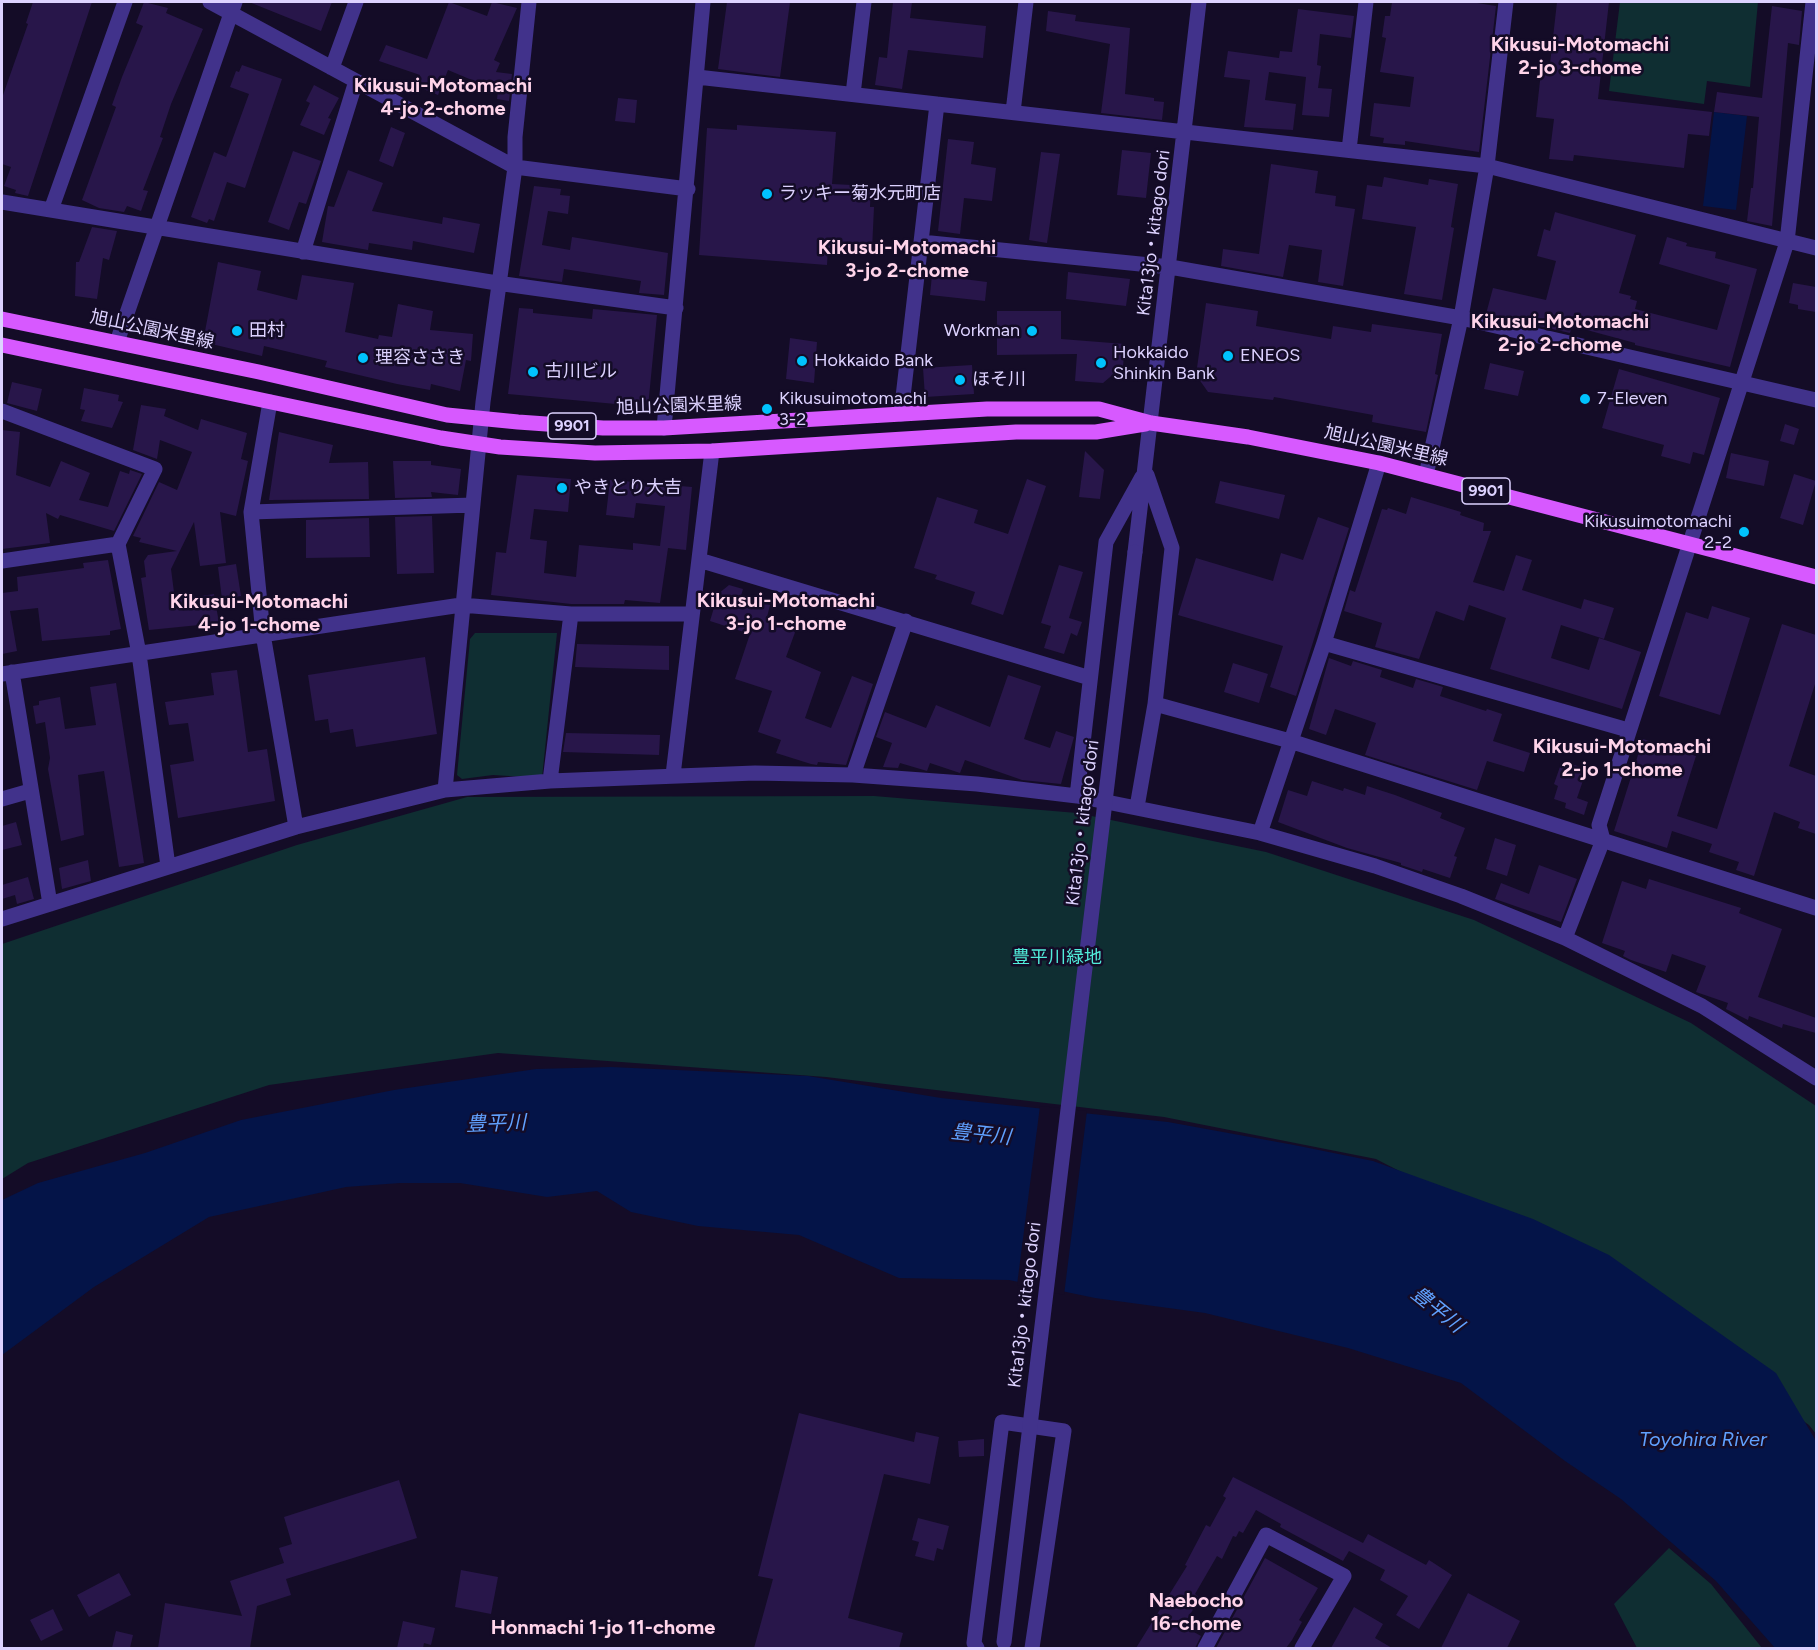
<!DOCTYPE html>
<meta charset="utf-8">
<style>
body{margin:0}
#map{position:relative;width:1818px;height:1650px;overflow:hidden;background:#140c27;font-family:Figtree,sans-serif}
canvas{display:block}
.frame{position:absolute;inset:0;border:3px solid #ddd2ff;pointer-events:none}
</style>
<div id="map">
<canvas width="1818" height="1650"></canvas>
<div class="frame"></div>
</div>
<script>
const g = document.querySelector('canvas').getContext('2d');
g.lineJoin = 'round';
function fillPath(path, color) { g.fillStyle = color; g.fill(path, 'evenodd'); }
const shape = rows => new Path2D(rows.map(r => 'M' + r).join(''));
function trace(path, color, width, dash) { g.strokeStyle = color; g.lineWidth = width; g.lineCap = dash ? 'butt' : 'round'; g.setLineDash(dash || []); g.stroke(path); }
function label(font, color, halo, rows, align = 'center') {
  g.font = font + ' Figtree,"Noto Sans JP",sans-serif'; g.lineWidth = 5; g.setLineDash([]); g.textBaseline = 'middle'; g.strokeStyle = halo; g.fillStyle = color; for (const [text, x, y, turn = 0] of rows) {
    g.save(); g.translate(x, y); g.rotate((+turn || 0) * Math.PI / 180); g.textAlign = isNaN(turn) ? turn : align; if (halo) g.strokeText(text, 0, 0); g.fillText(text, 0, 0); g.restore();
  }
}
fillPath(shape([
 [1620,2,1758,2,1750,87,1707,81,1704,104,1609,91],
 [475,633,557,633,542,778,493,775,462,779,457,775,470,639],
 [874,796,1077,813,1266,852,1474,920,1691,1023,1816,1106,1816,1434,1809,1425,1574,1261,1376,1159,1164,1117,826,1077,498,1053,269,1085,28,1163,2,1179,2,944,297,845,467,797],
 [1669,1548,1711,1584,1762,1648,1637,1648,1614,1604]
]), '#0f2e32');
fillPath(shape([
 [1714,112,1747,116,1736,210,1703,206],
 [611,1067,808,1076,941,1098,1168,1122,1294,1145,1373,1161,1533,1219,1609,1255,1776,1373,1816,1441,1816,1648,1775,1648,1716,1581,1621,1499,1565,1461,1461,1383,1348,1348,1205,1313,1095,1298,1009,1280,899,1278,799,1235,698,1226,631,1212,597,1191,547,1197,460,1183,400,1183,346,1187,209,1217,94,1287,2,1355,2,1200,38,1183,145,1153,241,1120,394,1090,536,1069]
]), '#041448');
fillPath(shape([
 [1040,1106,1087,1111,1064,1295,1017,1285]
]), '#140c27');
fillPath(shape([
 [33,2,92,2,28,196,15,193,16,190,4,186,11,167,2,164,2,98,28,24,26,23],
 [144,2,168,8,166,13,203,29,171,104,160,137,163,138,143,190,148,191,141,211,127,206,124,212,99,208,82,200,116,107,112,105,122,77,143,26,136,23],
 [249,2,332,2,321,31],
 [449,2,487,16,492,2,517,8,494,60,500,63,496,72,512,74,509,101,497,99,498,91,448,70,438,95,416,86,420,75,379,61,386,45,427,59],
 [727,2,790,2,780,77,718,69],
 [893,2,912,2,910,18,986,26,983,58,908,50,902,89,875,85,879,57,887,58],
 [1392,2,1471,2,1496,6,1479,152,1405,141,1405,145,1383,143,1384,138,1370,136,1374,103,1410,107,1414,77,1380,72,1386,38,1382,37,1385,16,1390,16],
 [1557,2,1609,2,1598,99,1712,112,1709,136,1688,134,1684,168,1574,155,1573,161,1549,159,1554,119,1536,117,1541,72,1549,73],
 [1772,6,1802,11,1799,45,1788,43,1772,226,1747,221,1751,188,1753,188,1759,117,1714,112,1717,92,1762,98],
 [1298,9,1354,16,1351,38,1320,34,1317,65,1321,66,1318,88,1332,89,1329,117,1302,115,1306,77,1269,72,1265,100,1296,104,1293,130,1244,127,1250,80,1224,77,1228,51,1279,58,1280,51,1292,52],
 [1048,11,1076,15,1075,21,1130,28,1125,94,1154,98,1154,101,1164,102,1162,120,1101,113,1110,44,1046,31],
 [242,65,282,79,245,188,227,182,214,221,209,219,207,223,191,217,214,152,226,157,249,94,230,87,236,71,239,72],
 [314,85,339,98,328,118,331,119,324,135,300,125,310,103,306,101],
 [618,98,637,100,635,123,615,121],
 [737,125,836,132,832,184,871,186,870,207,874,207,872,250,828,248,827,265,699,255,707,128,737,130],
 [391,127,405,133,393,167,379,161],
 [948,139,974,142,971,164,996,168,992,201,964,198,960,234,938,231],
 [1122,150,1151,153,1146,198,1117,195],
 [293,151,321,161,306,204,299,202,289,230,268,222],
 [1041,152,1060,154,1047,243,1029,240],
 [1271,164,1318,171,1315,193,1336,196,1335,206,1355,209,1343,286,1318,282,1322,250,1289,245,1283,277,1221,266,1223,249,1259,254],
 [348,170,383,183,372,211,442,224,443,217,480,224,474,253,413,241,412,250,369,243,368,250,322,242,328,206,334,207],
 [1384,177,1428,185,1429,179,1458,184,1451,227,1454,228,1442,300,1404,294,1416,227,1362,219,1367,185,1382,187],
 [534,186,561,189,560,195,570,196,568,214,548,211,542,245,570,250,572,237,668,253,664,295,639,293,641,281,564,269,562,282,519,276],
 [1555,212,1636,235,1619,293,1631,296,1630,299,1637,301,1635,309,1717,330,1730,285,1659,264,1667,237,1687,243,1686,246,1716,252,1715,258,1757,269,1730,367,1635,345,1635,343,1572,326,1570,333,1486,314,1493,288,1546,300,1556,261,1537,256,1544,229,1550,231],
 [92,227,117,231,109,260,103,258,97,299,75,296,76,262,79,262],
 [218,262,261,271,257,290,297,300,302,275,354,283,345,332,378,339,379,335,392,337,398,304,433,311,430,330,473,334,471,361,466,360,460,391,431,384,430,390,397,384,325,367,327,361,264,346,262,356,203,342],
 [1068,272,1130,279,1126,306,1066,299],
 [932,275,987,282,985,301,930,295],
 [1793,283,1816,287,1816,312,1798,309,1798,305,1789,303],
 [1206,303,1258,311,1256,326,1331,339,1333,326,1371,332,1372,324,1442,334,1435,374,1438,375,1426,432,1372,422,1373,415,1324,406,1274,397,1273,400,1208,392,1196,375],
 [519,308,533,309,533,313,592,319,593,309,657,315,648,407,508,394],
 [997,311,1061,311,1061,339,1125,344,1123,366,1103,383,1075,381,1077,354,997,355],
 [790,338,817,342,814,383,786,379],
 [1490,363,1524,371,1518,396,1484,389],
 [972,365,974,394,925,397,923,368],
 [1619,369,1720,398,1704,455,1693,452,1690,464,1661,456,1664,445,1602,428],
 [12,382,42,389,37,411,7,403],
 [84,388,119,395,118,401,123,402,112,428,81,421,85,410,80,409],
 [141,405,166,409,164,416,198,430,201,419,247,433,241,459,248,461,236,516,220,512,226,563,200,566,194,522,171,569,175,600,214,594,219,623,149,630,141,578,146,577,144,561,148,555,177,551,139,542,141,538,133,536,159,482,177,490,192,452,160,440,157,459,133,450],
 [1785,424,1799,429,1794,445,1780,441],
 [2,430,20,432,16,475,50,487,61,461,90,473,79,500,108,507,120,471,129,474,130,470,142,474,114,531,60,515,58,519,46,513,50,543,2,549],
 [279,432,333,445,329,463,368,462,369,499,269,500],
 [1085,451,1104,470,1100,499,1079,497],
 [1731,453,1769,461,1764,486,1726,478],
 [393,461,431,461,431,465,461,469,458,495,431,492,432,497,395,498],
 [1794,474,1816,481,1803,525,1780,518],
 [517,475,571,479,568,512,534,509,530,539,547,541,544,573,576,577,579,545,633,550,633,543,660,546,665,506,636,503,634,518,606,515,610,480,692,487,686,550,668,548,660,603,625,600,624,604,571,604,491,595,496,552,506,553],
 [1027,479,1046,486,1003,615,971,604,975,592,935,579,937,575,914,568,937,497,978,510,974,523,1008,534],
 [1220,481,1285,495,1279,519,1215,503],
 [1411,497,1461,512,1460,515,1484,523,1483,531,1491,531,1473,582,1504,591,1516,555,1532,560,1522,590,1581,609,1584,599,1614,608,1604,639,1561,625,1551,658,1589,670,1599,638,1641,652,1622,709,1490,669,1506,618,1469,605,1464,621,1436,611,1419,659,1375,647,1382,623,1344,611,1350,590,1355,592,1382,509,1387,510,1388,508,1406,514],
 [432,516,434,573,397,574,395,517],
 [1318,517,1349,528,1296,696,1270,687,1283,646,1178,615,1196,558,1273,581,1281,553,1303,560],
 [369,518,370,557,306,558,306,520],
 [108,560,121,629,110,631,110,635,42,641,38,608,10,611,17,651,2,654,2,593,18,591,17,577,84,568,83,563],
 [236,564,241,596,222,599,218,567],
 [1059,565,1083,572,1069,618,1082,622,1077,636,1071,633,1064,654,1044,648,1051,626,1041,623],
 [729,585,743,589,741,596,770,605,767,617,797,627,786,657,821,672,805,718,831,728,852,676,873,684,846,765,818,762,817,765,811,764,776,753,781,740,758,732,772,691,735,679,750,634,710,621,718,594],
 [1712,606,1750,618,1720,715,1659,696,1686,612,1708,619],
 [1782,624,1816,635,1816,681,1789,766,1816,776,1816,834,1798,828,1800,822,1774,812,1754,876,1736,870,1739,862,1709,852,1712,844,1672,831,1667,848,1614,831,1643,739,1696,756,1677,816,1717,829],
 [577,644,669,646,669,670,575,667],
 [425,657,437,734,356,747,353,729,330,733,328,719,315,721,308,675],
 [1329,658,1351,666,1353,661,1382,670,1380,677,1413,688,1416,679,1440,686,1443,687,1440,696,1486,711,1487,709,1502,714,1493,741,1530,753,1524,772,1487,761,1477,790,1365,755,1376,723,1335,709,1326,735,1309,729],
 [1233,663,1268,674,1259,703,1224,692],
 [237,670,248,752,267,749,275,801,178,818,170,765,194,761,188,723,169,725,165,702,214,695,211,673],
 [1008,675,1041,686,1024,739,1050,748,1056,731,1074,737,1061,784,1022,780,965,760,960,773,930,763,927,771,900,763,898,768,883,767,892,743,876,737,885,712,926,728,936,705,990,727],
 [116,683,144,863,119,867,104,771,78,775,84,835,61,841,48,769,50,758,45,722,36,724,33,706,39,705,39,701,60,697,65,729,96,725,90,687],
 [566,733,660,735,659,755,563,752],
 [1562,761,1587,769,1577,798,1588,802,1584,815,1565,808,1566,803,1554,799,1558,786,1554,784],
 [1312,781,1343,791,1344,788,1365,795,1367,786,1395,795,1442,813,1440,818,1465,828,1454,856,1457,857,1450,878,1423,869,1422,872,1401,865,1401,863,1347,848,1278,822,1288,790,1307,796],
 [16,822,22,845,2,850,2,826],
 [1495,838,1516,845,1507,876,1486,869],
 [88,860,91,881,62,889,59,868],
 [1539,865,1577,879,1561,922,1495,899,1501,883,1529,894],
 [28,877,34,899,17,904,15,895,2,899,2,885],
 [1649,879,1741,908,1739,913,1782,929,1758,997,1816,1018,1816,1033,1783,1024,1782,1028,1749,1016,1748,1020,1726,1009,1728,1003,1696,992,1706,966,1672,954,1666,972,1631,960,1623,956,1625,951,1602,943,1622,881,1646,889],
 [799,1413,914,1442,916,1432,939,1437,930,1484,884,1474,848,1618,903,1633,899,1648,754,1648,773,1579,758,1576],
 [984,1439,984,1456,959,1457,958,1441],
 [1233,1477,1363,1543,1368,1534,1426,1565,1429,1560,1452,1575,1419,1629,1396,1615,1408,1596,1380,1580,1385,1570,1349,1551,1343,1561,1280,1527,1281,1524,1256,1510,1243,1533,1239,1531,1236,1537,1233,1536,1222,1559,1217,1556,1195,1594,1200,1598,1183,1626,1201,1636,1195,1648,1136,1648,1187,1566,1185,1565,1206,1525,1210,1527,1226,1498,1223,1496],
 [399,1480,417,1538,286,1579,291,1595,257,1606,250,1648,158,1648,165,1603,242,1616,230,1581,284,1563,279,1548,292,1544,284,1517],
 [918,1518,949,1526,943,1550,937,1548,934,1561,915,1556,919,1542,912,1540],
 [1265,1558,1318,1588,1299,1620,1302,1622,1292,1640,1286,1648,1216,1648],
 [461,1570,498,1577,491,1614,455,1607],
 [119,1573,131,1595,89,1617,77,1595],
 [1468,1593,1520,1621,1507,1648,1441,1648],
 [1354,1607,1383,1624,1375,1638,1392,1648,1331,1648],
 [53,1609,63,1630,41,1641,30,1620],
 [403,1621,435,1628,431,1645,424,1643,423,1648,397,1648],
 [116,1631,133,1635,130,1648,112,1648]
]), '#28164a');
trace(shape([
 [210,2,515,167,688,189],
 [332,68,356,2],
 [697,77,1487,166,1816,248],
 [853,94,864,2],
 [1013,112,1026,2],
 [1349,150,1366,2],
 [2,202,497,283,676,308],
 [51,210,125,2],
 [921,242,1170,267,1461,318,1816,400],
 [303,252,356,81],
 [117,342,235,2],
 [270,402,251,512,263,634,296,827],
 [2,411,155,469,118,544],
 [901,414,937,104],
 [664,428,703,2],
 [1426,475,1461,318,1487,166,1506,2],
 [251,512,473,505],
 [1135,552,1199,2],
 [699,560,1090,678],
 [2,561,118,544,139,654,168,866],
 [1324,643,1628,730],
 [12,672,50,904],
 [2,674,461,605,571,614,692,614],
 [1155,704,1290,741,1816,908],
 [673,775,712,451],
 [853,775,906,621],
 [550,781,571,614],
 [445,790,483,402,515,167,515,137,529,2],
 [1077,796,1106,542,1142,477],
 [2,799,30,791],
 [1137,807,1155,704,1172,548,1147,475],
 [1260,833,1324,643,1379,463],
 [2,919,296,827,445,790,550,781,755,773,853,775,977,784,1077,796,1260,833,1375,866,1461,896,1565,938,1702,1006,1816,1078],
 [1565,938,1603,840,1599,825,1787,242,1813,2],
 [977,1648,974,1643,1002,1422,1064,1431,1032,1648],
 [1205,1648,1266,1535,1344,1576,1302,1648]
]), '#41328b', 15);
trace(shape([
 [2,319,259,372,447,415,518,422,603,428,664,428,987,409,1099,409,1151,423,1248,437,1379,463,1816,577],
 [2,345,441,438,500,447,595,453,712,451,1016,432,1096,432,1145,424]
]), '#d759ff', 15);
trace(shape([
 [1004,1642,1135,552]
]), '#41328b', 15);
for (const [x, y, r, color] of [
 [767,194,6,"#00c3fd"],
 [237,331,6,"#00c3fd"],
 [1032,331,6,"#00c3fd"],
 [1228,356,6,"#00c3fd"],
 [363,358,6,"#00c3fd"],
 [802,361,6,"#00c3fd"],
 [1101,363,6,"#00c3fd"],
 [533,372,6,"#00c3fd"],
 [960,380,6,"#00c3fd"],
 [1585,399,6,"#00c3fd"],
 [767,409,6,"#00c3fd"],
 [562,488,6,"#00c3fd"],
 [1744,532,6,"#00c3fd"]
]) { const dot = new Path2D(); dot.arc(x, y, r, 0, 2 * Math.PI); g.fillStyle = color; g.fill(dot); trace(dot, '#140c27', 2); }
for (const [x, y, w] of [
 [572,426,48],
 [1486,491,48]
]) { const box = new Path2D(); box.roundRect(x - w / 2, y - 13, w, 26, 4.5); g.fillStyle = '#140c27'; g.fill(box); trace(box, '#ddd2ff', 1.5); }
label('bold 16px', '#ddd2ff', null, [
 ["9901",572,426],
 ["9901",1486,491]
]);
label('18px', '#ddd2ff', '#140c27', [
 ["ラッキー菊水元町店",779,194],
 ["田村",249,331],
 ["Workman",1020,331,"right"],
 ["Hokkaido",1113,353],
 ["Shinkin Bank",1113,374],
 ["ENEOS",1240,356],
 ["理容ささき",375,358],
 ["Hokkaido Bank",814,361],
 ["古川ビル",545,372],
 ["ほそ川",972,380],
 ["Kikusuimotomachi",779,399],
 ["3-2",779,420],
 ["7-Eleven",1597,399],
 ["やきとり大吉",574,488],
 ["Kikusuimotomachi",1732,522,"right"],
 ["2-2",1732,543,"right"]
], 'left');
label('18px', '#ddd2ff', '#140c27', [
 ["Kita13jo・kitago dori",1154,233,-83],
 ["旭山公園米里線",152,330,12],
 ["旭山公園米里線",679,406,-2],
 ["旭山公園米里線",1386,446,13],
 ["Kita13jo・kitago dori",1083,823,-83],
 ["Kita13jo・kitago dori",1025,1305,-83]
]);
label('18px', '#51ecda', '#140c27', [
 ["豊平川緑地",1057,958]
]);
label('bold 20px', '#ffd4ea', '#140c27', [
 ["Kikusui-Motomachi",1580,45],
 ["2-jo 3-chome",1580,68],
 ["Kikusui-Motomachi",443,86],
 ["4-jo 2-chome",443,109],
 ["Kikusui-Motomachi",907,248],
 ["3-jo 2-chome",907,271],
 ["Kikusui-Motomachi",1560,322],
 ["2-jo 2-chome",1560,345],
 ["Kikusui-Motomachi",786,601],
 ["3-jo 1-chome",786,624],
 ["Kikusui-Motomachi",259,602],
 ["4-jo 1-chome",259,625],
 ["Kikusui-Motomachi",1622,747],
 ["2-jo 1-chome",1622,770],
 ["Naebocho",1196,1601],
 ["16-chome",1196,1624],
 ["Honmachi 1-jo 11-chome",603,1628]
]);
label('italic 20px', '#60a1ff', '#140c27', [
 ["豊平川",496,1124,-2],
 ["豊平川",981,1135,6],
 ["豊平川",1437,1310,39],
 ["Toyohira River",1703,1440]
]);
</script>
